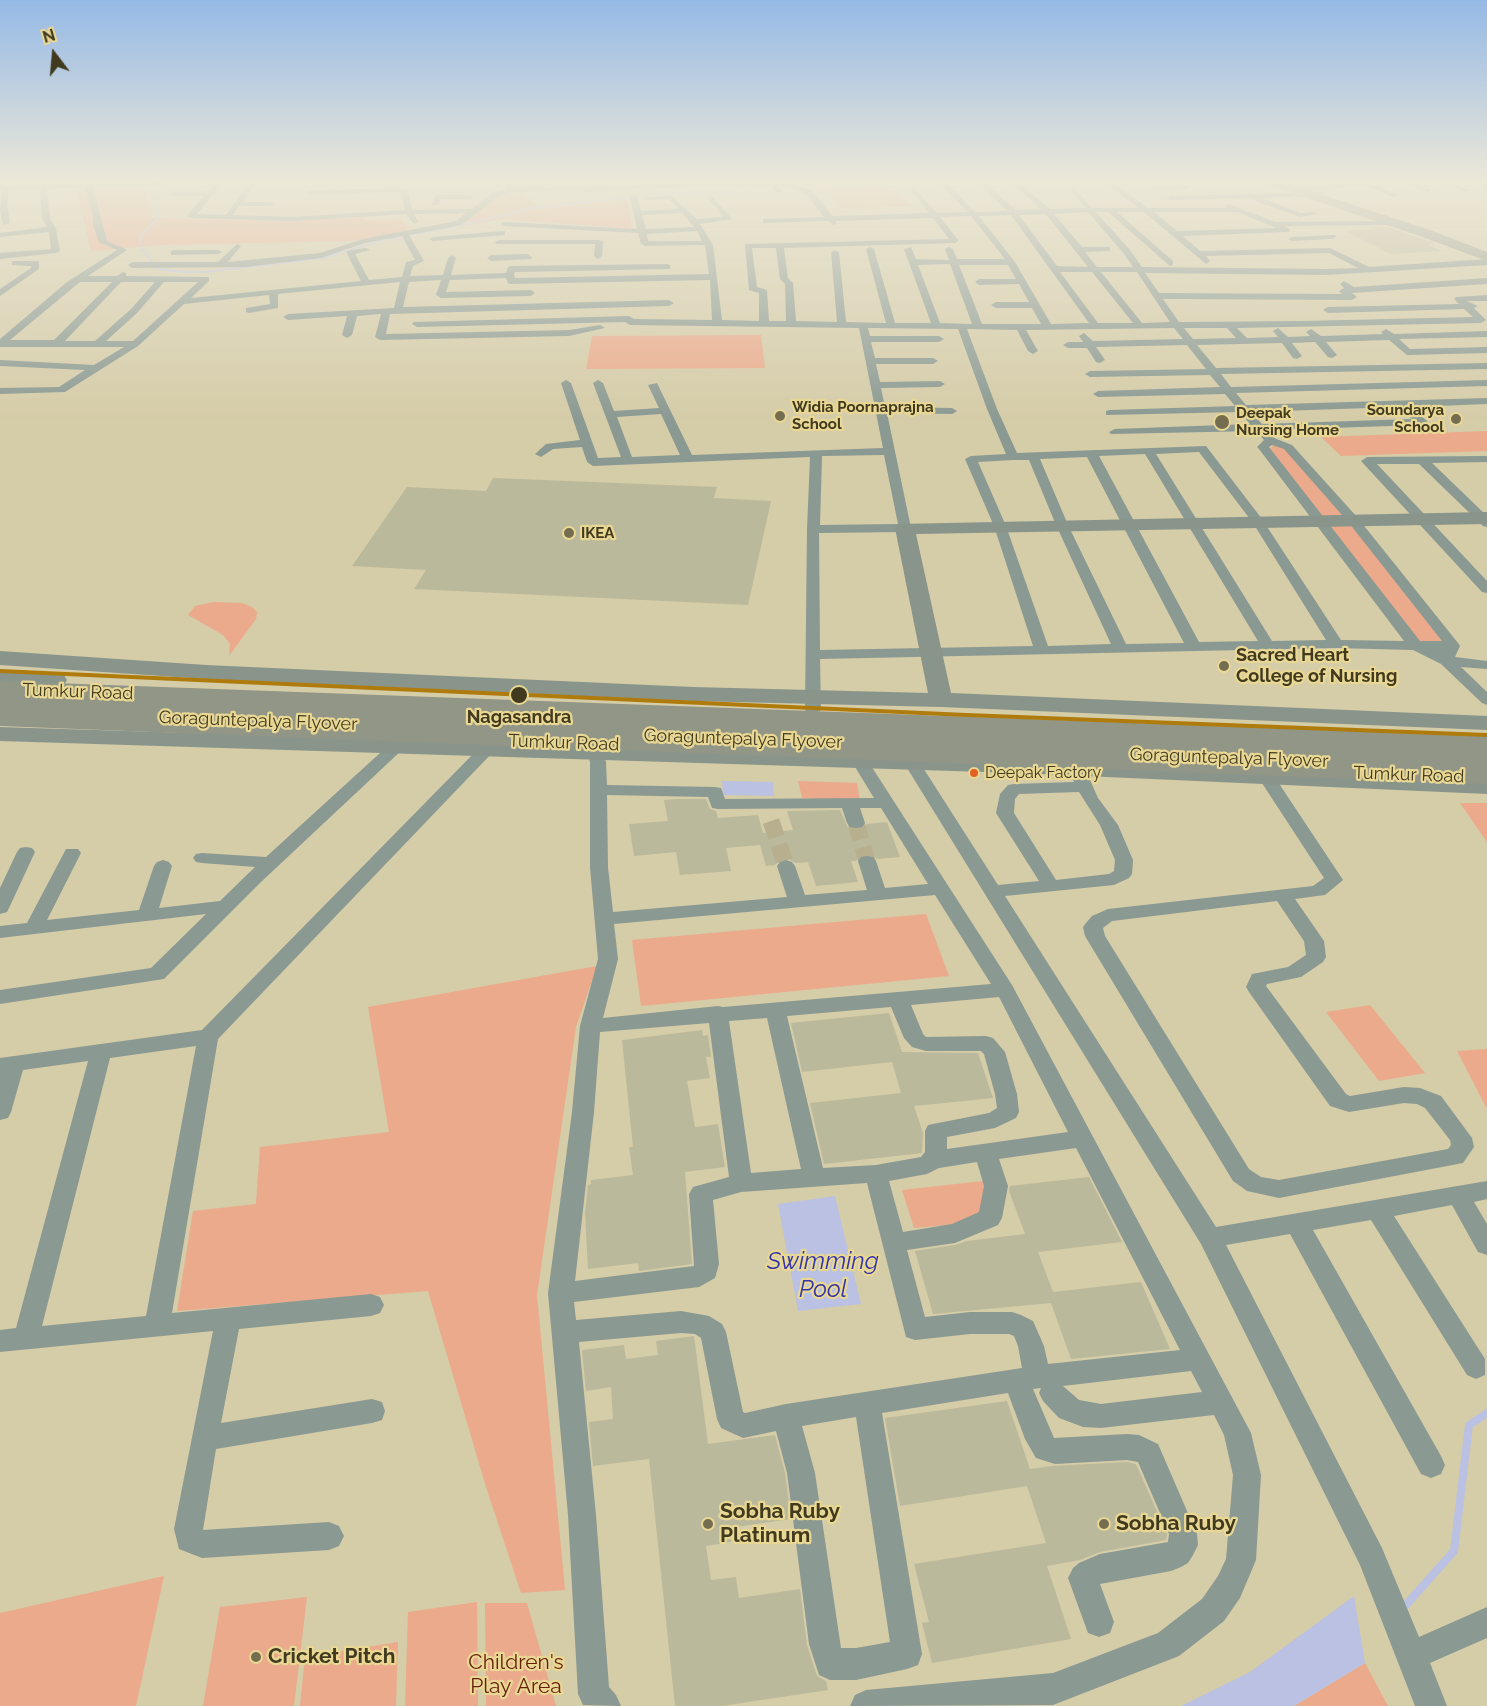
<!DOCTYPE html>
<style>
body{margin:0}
#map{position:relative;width:1487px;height:1706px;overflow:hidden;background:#d5cca8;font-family:Raleway,sans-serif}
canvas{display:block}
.north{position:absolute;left:24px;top:24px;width:60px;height:60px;-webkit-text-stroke:4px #e9d794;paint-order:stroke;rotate:344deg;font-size:16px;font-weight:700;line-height:24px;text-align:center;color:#413a1f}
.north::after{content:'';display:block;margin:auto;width:21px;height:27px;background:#413a1f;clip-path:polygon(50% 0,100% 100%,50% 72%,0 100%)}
</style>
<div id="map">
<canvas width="1487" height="1706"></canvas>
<div class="north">N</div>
</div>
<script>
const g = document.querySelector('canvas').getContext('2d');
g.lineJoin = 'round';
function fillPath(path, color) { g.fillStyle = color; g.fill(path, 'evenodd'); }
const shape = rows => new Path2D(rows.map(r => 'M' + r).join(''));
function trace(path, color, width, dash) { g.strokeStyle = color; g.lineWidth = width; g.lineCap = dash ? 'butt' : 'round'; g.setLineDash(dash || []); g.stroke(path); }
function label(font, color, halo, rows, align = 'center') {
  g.font = font + ' Raleway,sans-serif'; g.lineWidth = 4.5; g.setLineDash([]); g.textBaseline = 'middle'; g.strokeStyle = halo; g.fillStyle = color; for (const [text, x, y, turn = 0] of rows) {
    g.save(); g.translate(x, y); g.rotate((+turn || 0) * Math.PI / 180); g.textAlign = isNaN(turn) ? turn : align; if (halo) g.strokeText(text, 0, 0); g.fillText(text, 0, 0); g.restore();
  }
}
fillPath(shape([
 [791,183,846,185,887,183,912,206,841,209,830,193],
 [145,185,151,218,287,221,363,217,364,221,400,219,411,230,352,241,161,245,91,251,75,186],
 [519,192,532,200,540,209,627,199,632,229,504,219,459,227,501,195],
 [761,335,765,368,586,369,592,336],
 [1487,431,1487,451,1341,456,1321,437],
 [1274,444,1287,449,1346,517,1321,518,1270,449],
 [1326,525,1353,525,1447,643,1416,643],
 [214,602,242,603,252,607,257,612,256,619,229,656,230,644,223,635,188,615,195,606],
 [798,781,857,783,860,802,802,798],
 [1460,803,1487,803,1487,842],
 [926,914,949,976,641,1006,632,940],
 [597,966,576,1027,537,1295,565,1590,521,1593,486,1487,428,1291,177,1311,193,1211,256,1204,260,1147,389,1132,368,1007],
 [1370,1005,1425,1073,1379,1081,1326,1012],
 [1487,1049,1487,1109,1457,1051],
 [983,1181,997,1221,914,1228,902,1190],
 [164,1576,136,1706,0,1706,0,1613],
 [307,1597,294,1706,203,1706,220,1607],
 [477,1602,478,1706,405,1706,408,1612],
 [485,1603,527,1603,556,1706,486,1706],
 [398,1642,396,1706,300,1706,305,1657],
 [1365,1663,1388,1706,1294,1706]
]), '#ebaa8b');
fillPath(shape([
 [722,781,773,782,774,796,723,795],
 [835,1196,861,1304,798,1311,778,1204],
 [1354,1596,1365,1663,1294,1706,1181,1706,1250,1672]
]), '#bac1e2');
trace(shape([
 [157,183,147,192,158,200,158,218,140,237,141,248,158,269,183,272,204,272,323,258,379,241,463,225,533,208,667,193,790,192,885,183]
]), '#bac1e2', 2);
trace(shape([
 [1406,1605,1454,1551,1469,1425,1487,1413]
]), '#bac1e2', 8);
fillPath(shape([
 [1373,227,1387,227,1419,238,1435,244,1427,244,1442,251,1391,254,1345,231,1376,229],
 [493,478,717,487,714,498,771,501,748,605,414,589,426,570,352,566,407,487,486,491],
 [677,799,706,799,710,809,716,811,718,818,758,815,763,833,793,830,787,811,840,810,848,828,856,830,862,829,867,824,887,822,900,857,877,859,873,855,861,855,856,861,851,861,858,882,816,886,808,862,796,863,785,858,779,860,775,865,766,866,760,845,726,848,731,871,680,875,676,852,634,856,629,824,668,821,664,800],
 [889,1013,902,1052,978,1053,993,1098,914,1106,923,1133,922,1153,824,1164,810,1103,901,1093,892,1062,802,1072,791,1023],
 [702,1030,703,1036,708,1035,711,1057,706,1057,710,1078,687,1081,695,1127,718,1124,725,1167,685,1172,692,1264,639,1271,638,1263,588,1269,585,1213,588,1185,591,1184,591,1180,633,1175,629,1147,633,1147,622,1040],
 [1089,1177,1122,1242,1038,1252,1053,1292,1141,1282,1170,1349,1071,1359,1051,1303,933,1314,915,1251,955,1245,967,1241,1025,1234,1009,1191,1010,1186],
 [694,1336,708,1444,775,1435,785,1473,791,1519,729,1528,731,1542,706,1546,711,1580,736,1577,739,1598,800,1589,807,1645,817,1676,826,1681,828,1690,722,1706,675,1706,649,1459,593,1466,589,1422,613,1419,611,1387,586,1391,582,1350,624,1345,626,1359,658,1355,656,1341],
 [1007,1401,1030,1469,1052,1466,1127,1462,1136,1464,1167,1534,1166,1540,1100,1552,1080,1560,1047,1566,1071,1639,932,1663,922,1623,929,1622,914,1564,1046,1543,1027,1486,900,1506,885,1418]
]), '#bbb99b');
trace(shape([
 [771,821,786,866],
 [856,823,867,861]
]), '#b7af8d', 17, [17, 8]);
fillPath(shape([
 [43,183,165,183,162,185,93,187,107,241,127,250,88,276,117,276,123,272,126,273,126,276,209,277,209,281,191,298,361,281,346,252,350,250,366,248,370,250,355,254,369,280,402,277,406,262,415,260,402,236,365,243,321,258,245,267,132,268,128,265,132,262,218,262,237,244,241,246,228,262,320,253,363,239,456,221,466,213,414,214,418,222,414,224,406,214,292,221,191,218,187,216,203,196,173,196,169,194,173,192,207,192,215,183,222,183,197,214,226,215,249,183,256,183,243,202,270,202,274,204,270,206,239,206,233,215,292,217,405,210,401,192,308,194,311,190,404,188,408,190,412,210,472,209,492,193,506,189,507,183,513,183,513,188,583,185,586,188,683,183,789,183,812,190,832,216,929,213,910,189,914,187,937,213,967,212,940,183,947,183,975,212,1007,211,978,183,985,183,1016,210,1041,209,1012,183,1019,183,1050,209,1085,208,1070,189,1074,187,1092,208,1138,208,1106,183,1114,183,1148,208,1227,208,1225,206,1229,204,1275,222,1398,221,1398,225,1395,225,1286,226,1290,230,1289,232,1183,236,1200,251,1330,248,1369,267,1487,259,1487,265,1327,275,1145,273,1159,293,1342,294,1339,291,1344,288,1340,284,1344,281,1354,287,1487,278,1487,284,1352,293,1357,297,1352,300,1163,299,1179,322,1303,321,1473,317,1464,309,1328,313,1323,310,1328,307,1459,304,1454,299,1456,297,1487,295,1487,301,1467,301,1478,306,1474,308,1486,320,1481,323,1237,328,1247,338,1278,337,1273,331,1278,328,1288,337,1310,336,1306,332,1311,329,1321,336,1383,334,1381,332,1386,329,1394,334,1487,331,1487,337,1399,339,1410,349,1487,347,1487,353,1407,355,1389,340,1326,342,1337,355,1332,358,1328,357,1315,342,1292,343,1302,356,1297,359,1293,358,1282,343,1197,345,1216,368,1487,363,1487,369,1221,374,1231,387,1487,380,1487,386,1236,393,1246,405,1487,398,1487,404,1411,407,1428,422,1422,425,1268,430,1274,438,1292,445,1357,517,1458,643,1460,646,1455,657,1487,661,1487,669,1461,667,1487,692,1487,705,1482,703,1441,664,1413,650,1336,648,820,659,821,710,813,715,807,713,805,710,807,529,810,457,593,466,587,462,582,447,553,449,541,457,535,454,546,444,580,440,561,383,566,380,571,383,598,458,621,457,593,383,598,380,603,383,614,411,659,408,648,385,657,383,692,455,883,448,859,328,630,325,625,322,417,327,412,324,414,322,629,316,634,319,712,320,710,280,511,284,508,283,506,278,450,280,446,292,531,290,535,293,531,296,441,298,436,295,441,280,409,282,403,307,669,300,674,303,669,306,390,314,386,334,569,330,600,325,605,328,569,336,380,340,375,337,381,314,357,316,352,335,347,338,342,335,347,316,288,320,283,317,288,314,394,308,400,282,278,294,278,308,249,313,246,312,246,308,270,304,269,295,184,304,138,346,65,392,0,394,0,388,59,387,85,370,0,366,0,360,94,365,124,347,0,347,0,339,67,282,117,250,99,242,93,226,93,215,85,188,47,189,50,218,56,229,60,251,56,253,0,259,0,253,51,249,49,232,0,237,0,233,47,227,42,218,40,189,9,190,7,205,10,223,3,225,0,210,2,190,0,190,0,186,43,183],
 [778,185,795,188,806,194,824,217,766,219,763,219,763,223,828,221,833,225,837,223,835,221,933,218,949,239,745,244,749,290,759,293,759,321,722,320,713,245,700,224,732,219,711,195,707,197,723,217,697,219,671,195,644,198,648,200,669,199,678,209,641,211,638,197,634,195,630,197,637,229,504,222,500,224,504,226,638,233,641,244,645,246,705,245,709,274,515,278,514,275,515,272,670,269,670,265,667,264,511,266,508,267,506,273,451,275,456,258,452,255,448,258,443,275,410,276,413,266,424,261,409,235,461,225,498,197,507,193,581,189,584,192,696,186,772,187,776,192,782,192,778,185],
 [1088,212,1124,254,1133,267,1097,267,1085,252,1107,251,1110,251,1110,247,1082,247,1054,214,1088,212],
 [1096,212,1108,212,1170,266,1173,265,1173,261,1117,212,1144,212,1206,264,1210,261,1206,256,1329,253,1358,268,1327,269,1142,267,1130,250,1096,212],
 [1154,212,1238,212,1276,228,1177,231,1154,212],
 [682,213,694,227,646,229,642,215,682,213],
 [1046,214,1088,267,1057,266,1019,215,1046,214],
 [1011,215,1089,323,1051,324,1015,262,979,216,1011,215],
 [971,216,1005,259,957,259,953,249,949,247,945,249,949,260,916,259,911,247,904,249,931,323,895,323,874,249,870,247,866,249,886,323,846,322,839,252,835,250,831,252,837,322,796,321,793,283,788,278,784,248,955,243,959,241,940,217,971,216],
 [697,231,702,241,648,241,647,234,697,231],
 [752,248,776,248,780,279,785,284,786,321,769,321,767,290,757,287,752,248],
 [950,264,972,324,940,323,918,265,950,264],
 [959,265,1008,265,1016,279,979,279,975,282,979,285,1019,284,1029,302,996,302,991,305,996,308,1032,308,1041,324,982,324,959,265],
 [1060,272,1092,272,1133,323,1098,323,1060,272],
 [1101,272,1137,272,1170,322,1142,323,1101,272],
 [80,282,112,282,54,340,10,340,80,282],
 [121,282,155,282,131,309,95,341,65,341,121,282],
 [164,282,198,282,133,341,106,341,137,313,164,282],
 [868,328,958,329,987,409,1006,454,971,456,965,459,994,526,1033,646,820,650,819,533,905,532,911,528,887,413,952,414,957,411,952,408,885,407,881,388,940,387,945,384,940,381,880,382,876,364,933,364,938,361,933,358,875,358,871,342,939,342,944,339,939,336,870,336,868,328],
 [1174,328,1183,339,1093,341,1084,333,1079,336,1083,342,1068,342,1063,345,1068,348,1087,348,1096,362,1100,363,1105,360,1096,347,1187,345,1206,369,1090,371,1085,374,1090,377,1210,375,1220,387,1098,391,1093,394,1098,397,1225,394,1235,406,1110,410,1106,411,1106,415,1240,412,1250,424,1115,429,1109,432,1111,434,1256,431,1264,440,1257,447,1259,449,1404,641,1341,640,1262,519,1206,446,1017,453,997,409,967,329,1017,330,1028,351,1033,354,1038,351,1026,330,1174,328],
 [1184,328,1227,328,1236,338,1193,339,1184,328],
 [1399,407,1412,419,1262,424,1251,412,1399,407],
 [661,414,680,455,632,457,617,417,661,414],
 [1272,445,1284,449,1349,523,1442,641,1420,641,1269,447,1272,445],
 [1199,452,1253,523,1326,640,1272,641,1156,454,1199,452],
 [1145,454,1258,641,1199,642,1099,456,1145,454],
 [884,455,898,524,820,525,822,456,884,455],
 [1087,457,1184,643,1126,644,1068,525,1040,459,1087,457],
 [1013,460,1029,460,1056,525,1111,644,1048,646,1006,526,978,462,1013,460],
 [1349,183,1369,183,1400,195,1393,197,1363,185,1305,191,1301,189,1349,183],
 [1403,183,1413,183,1432,190,1428,192,1403,183],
 [1442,183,1452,183,1471,190,1467,192,1442,183],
 [1484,183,1487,183,1487,190,1480,185,1484,183],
 [1187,185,1190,189,1156,190,1152,188,1156,186,1187,185],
 [1322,192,1319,196,1262,198,1301,213,1314,212,1318,214,1300,217,1255,201,1255,198,1170,200,1166,198,1170,196,1322,192],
 [436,195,470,195,474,197,470,199,441,199,438,205,432,205,436,195],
 [502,231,505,231,505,235,433,241,429,239,433,237,502,231],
 [1335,235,1336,237,1332,239,1292,241,1288,239,1292,237,1335,235],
 [499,240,599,240,603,242,602,256,598,259,594,256,595,244,496,244,495,242,499,240],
 [174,250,218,250,222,252,218,254,171,255,171,251,174,250],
 [528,254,532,257,531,259,491,261,487,258,491,255,528,254],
 [12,261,39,261,39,269,0,296,0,289,31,268,31,266,12,265,12,261],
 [1487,456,1487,462,1432,463,1487,516,1487,527,1483,526,1419,464,1377,464,1487,581,1487,593,1482,592,1361,461,1367,457,1487,456],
 [397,741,403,743,405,746,403,749,261,882,164,979,0,1004,0,990,151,968,206,914,0,938,0,926,27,923,66,849,78,849,81,853,47,920,139,910,154,866,157,862,163,860,169,862,172,866,159,908,220,901,255,867,202,863,196,862,193,858,196,854,202,853,266,857,391,743,397,741],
 [487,744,495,749,493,752,218,1039,172,1313,371,1294,380,1297,384,1305,380,1313,371,1316,239,1329,221,1423,372,1399,382,1402,385,1411,382,1420,372,1423,216,1449,203,1530,329,1522,339,1526,344,1536,339,1546,329,1550,202,1558,179,1549,174,1529,213,1331,0,1352,0,1330,16,1328,88,1061,23,1070,11,1112,8,1118,0,1120,0,1058,202,1030,481,746,487,744],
 [196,1046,146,1316,42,1326,110,1058,196,1046],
 [595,747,601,749,606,762,607,785,715,787,721,788,725,799,874,798,852,762,860,757,866,758,1012,985,1251,1433,1261,1475,1256,1560,1240,1598,1224,1621,1179,1656,1053,1705,850,1706,855,1695,866,1690,1053,1673,1158,1633,1202,1599,1218,1576,1226,1559,1233,1475,1224,1435,1214,1415,1101,1428,1083,1427,1059,1418,1043,1401,1039,1393,1041,1388,1033,1389,1054,1438,1127,1434,1139,1435,1158,1444,1197,1534,1198,1545,1193,1555,1188,1563,1181,1567,1171,1571,1100,1584,1114,1622,1110,1633,1099,1637,1088,1633,1068,1578,1073,1568,1079,1563,1100,1554,1168,1542,1169,1534,1138,1462,1127,1460,1055,1464,1036,1458,1025,1439,1008,1393,882,1413,922,1654,918,1665,907,1669,856,1680,830,1680,819,1675,809,1644,787,1473,776,1431,743,1438,721,1428,717,1419,701,1338,695,1334,681,1333,579,1342,596,1515,609,1687,616,1695,621,1706,583,1705,578,1694,568,1515,548,1293,572,1112,580,1026,598,959,590,867,590,762,587,752,595,747],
 [607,795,708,797,712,808,718,809,842,808,847,823,850,827,856,828,862,827,865,823,860,808,881,808,928,884,885,888,876,861,873,857,867,856,861,857,858,861,867,890,805,895,795,866,792,862,786,860,780,862,777,866,787,897,613,912,608,867,607,795],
 [935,895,991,984,723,1007,718,1006,603,1018,618,959,614,924,935,895],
 [999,997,1068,1132,947,1149,947,1137,995,1128,1016,1118,1019,1112,1017,1094,1005,1052,993,1038,986,1036,926,1037,923,1034,911,1005,999,997],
 [891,1007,904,1038,912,1047,926,1051,981,1051,984,1054,995,1094,997,1108,989,1113,928,1125,925,1131,925,1152,921,1157,876,1165,823,1168,787,1016,891,1007],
 [767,1018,801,1169,751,1173,729,1021,767,1018],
 [709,1023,729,1177,693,1187,689,1194,694,1266,575,1281,594,1112,600,1032,709,1023],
 [1076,1148,1180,1350,1048,1364,1044,1346,1033,1321,1021,1315,1012,1312,970,1312,925,1317,907,1250,955,1243,998,1225,1002,1218,1008,1186,999,1159,1076,1148],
 [977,1162,984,1186,979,1212,952,1224,903,1232,889,1181,927,1174,939,1168,977,1162],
 [867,1183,906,1337,915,1340,970,1334,1009,1334,1014,1336,1018,1346,1022,1368,786,1404,745,1413,743,1412,726,1332,722,1324,709,1316,681,1311,576,1320,574,1302,699,1287,715,1278,719,1264,713,1200,741,1192,867,1183],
 [1191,1371,1202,1392,1101,1404,1079,1400,1063,1386,1191,1371],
 [856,1417,890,1642,856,1648,841,1648,815,1473,802,1426,856,1417],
 [912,758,920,763,998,885,1039,881,996,813,1000,794,1008,785,1014,784,1074,782,1069,769,1071,765,1077,764,1085,769,1098,798,1118,825,1133,860,1132,874,1129,878,1114,885,1005,896,1216,1227,1487,1181,1487,1199,1474,1202,1487,1224,1487,1255,1478,1252,1452,1205,1394,1216,1485,1359,1485,1375,1476,1379,1467,1375,1371,1220,1313,1230,1441,1456,1445,1465,1441,1474,1431,1478,1421,1474,1290,1234,1226,1245,1382,1548,1419,1637,1487,1607,1487,1638,1430,1663,1447,1706,1415,1706,1360,1565,1201,1244,904,763,912,758],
 [1079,792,1100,825,1115,860,1114,871,1109,874,1056,880,1014,813,1015,799,1019,794,1079,792],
 [1266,772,1272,773,1343,880,1325,895,1295,899,1324,941,1326,957,1323,962,1301,977,1267,984,1266,986,1346,1094,1350,1096,1404,1087,1420,1088,1441,1096,1472,1138,1474,1147,1463,1163,1279,1198,1247,1191,1233,1181,1085,936,1083,927,1086,923,1092,916,1108,909,1313,886,1324,878,1258,777,1266,772],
 [1277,901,1304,941,1306,955,1288,967,1252,974,1246,987,1249,992,1330,1106,1349,1112,1404,1103,1417,1104,1425,1108,1450,1140,1451,1145,1448,1149,1279,1180,1261,1177,1249,1169,1105,936,1103,928,1112,921,1277,901],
 [26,847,32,848,35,852,9,908,7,912,0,914,0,888,17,852,20,848,26,847]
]), '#8a9992');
fillPath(shape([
 [1487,512,1487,524,916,534,951,693,1487,716,1487,730,941,707,693,701,206,679,0,665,0,651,206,665,693,687,928,693,895,528,898,524,1487,512],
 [0,670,56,673,64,675,67,680,64,685,56,687,0,684,0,670],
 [0,727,1017,759,1487,778,1487,794,1017,773,0,741,0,727]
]), '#89958b');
fillPath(shape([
 [1270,183,1287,183,1430,230,1487,252,1487,261,1420,236,1272,186,1270,183]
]), '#94998b');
fillPath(shape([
 [0,681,1487,736,1487,754,0,697,0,681]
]), '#929687');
trace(shape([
 [0,710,1487,768]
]), '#929687', 32);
fillPath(shape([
 [0,669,966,713,1487,733,1487,737,966,717,0,673,0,669]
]), '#ae7b0c');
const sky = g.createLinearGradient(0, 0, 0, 421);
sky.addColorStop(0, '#95b9e6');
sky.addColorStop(0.43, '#ece8d8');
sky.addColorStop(1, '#ece8d800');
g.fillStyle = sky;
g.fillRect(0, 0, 1487, 421);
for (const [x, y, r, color] of [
 [780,416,6,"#756d4f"],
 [1456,419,6,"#756d4f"],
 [1222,422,8,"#756d4f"],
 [569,533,6,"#756d4f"],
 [1224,666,6,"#756d4f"],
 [519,695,9,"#413a1f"],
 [974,773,5,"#e06122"],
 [708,1524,6,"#756d4f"],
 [1104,1524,6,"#756d4f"],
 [256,1657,6,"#756d4f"]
]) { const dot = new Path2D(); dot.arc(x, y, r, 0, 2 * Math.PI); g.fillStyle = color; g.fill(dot); trace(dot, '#e9d794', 2); }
label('bold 15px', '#413a1f', '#e9d794', [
 ["Widia Poornaprajna",792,407],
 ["School",792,424],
 ["Soundarya",1444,410,"right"],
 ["School",1444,427,"right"],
 ["Deepak",1236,413],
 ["Nursing Home",1236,430],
 ["IKEA",581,533]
], 'left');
label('16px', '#413a1f', '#e9d794', [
 ["Deepak Factory",985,773]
], 'left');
label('bold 18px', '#413a1f', '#e9d794', [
 ["Sacred Heart",1236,656],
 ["College of Nursing",1236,677]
], 'left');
label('18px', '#413a1f', '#e9d794', [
 ["Tumkur Road",78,692,2],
 ["Goraguntepalya Flyover",258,721,2],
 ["Goraguntepalya Flyover",743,739,2],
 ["Tumkur Road",564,743,2],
 ["Goraguntepalya Flyover",1229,758,2],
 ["Tumkur Road",1409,775,2]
]);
label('bold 18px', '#413a1f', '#e9d794', [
 ["Nagasandra",519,718]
]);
label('bold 21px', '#413a1f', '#e9d794', [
 ["Sobha Ruby",720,1512],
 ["Platinum",720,1536],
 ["Sobha Ruby",1116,1524],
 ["Cricket Pitch",268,1657]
], 'left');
label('21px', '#681e0c', '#e9d794', [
 ["Children's",516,1663],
 ["Play Area",516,1687]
]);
label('italic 24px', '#3334aa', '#e9d794', [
 ["Swimming",823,1262],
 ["Pool",823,1290]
]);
</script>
